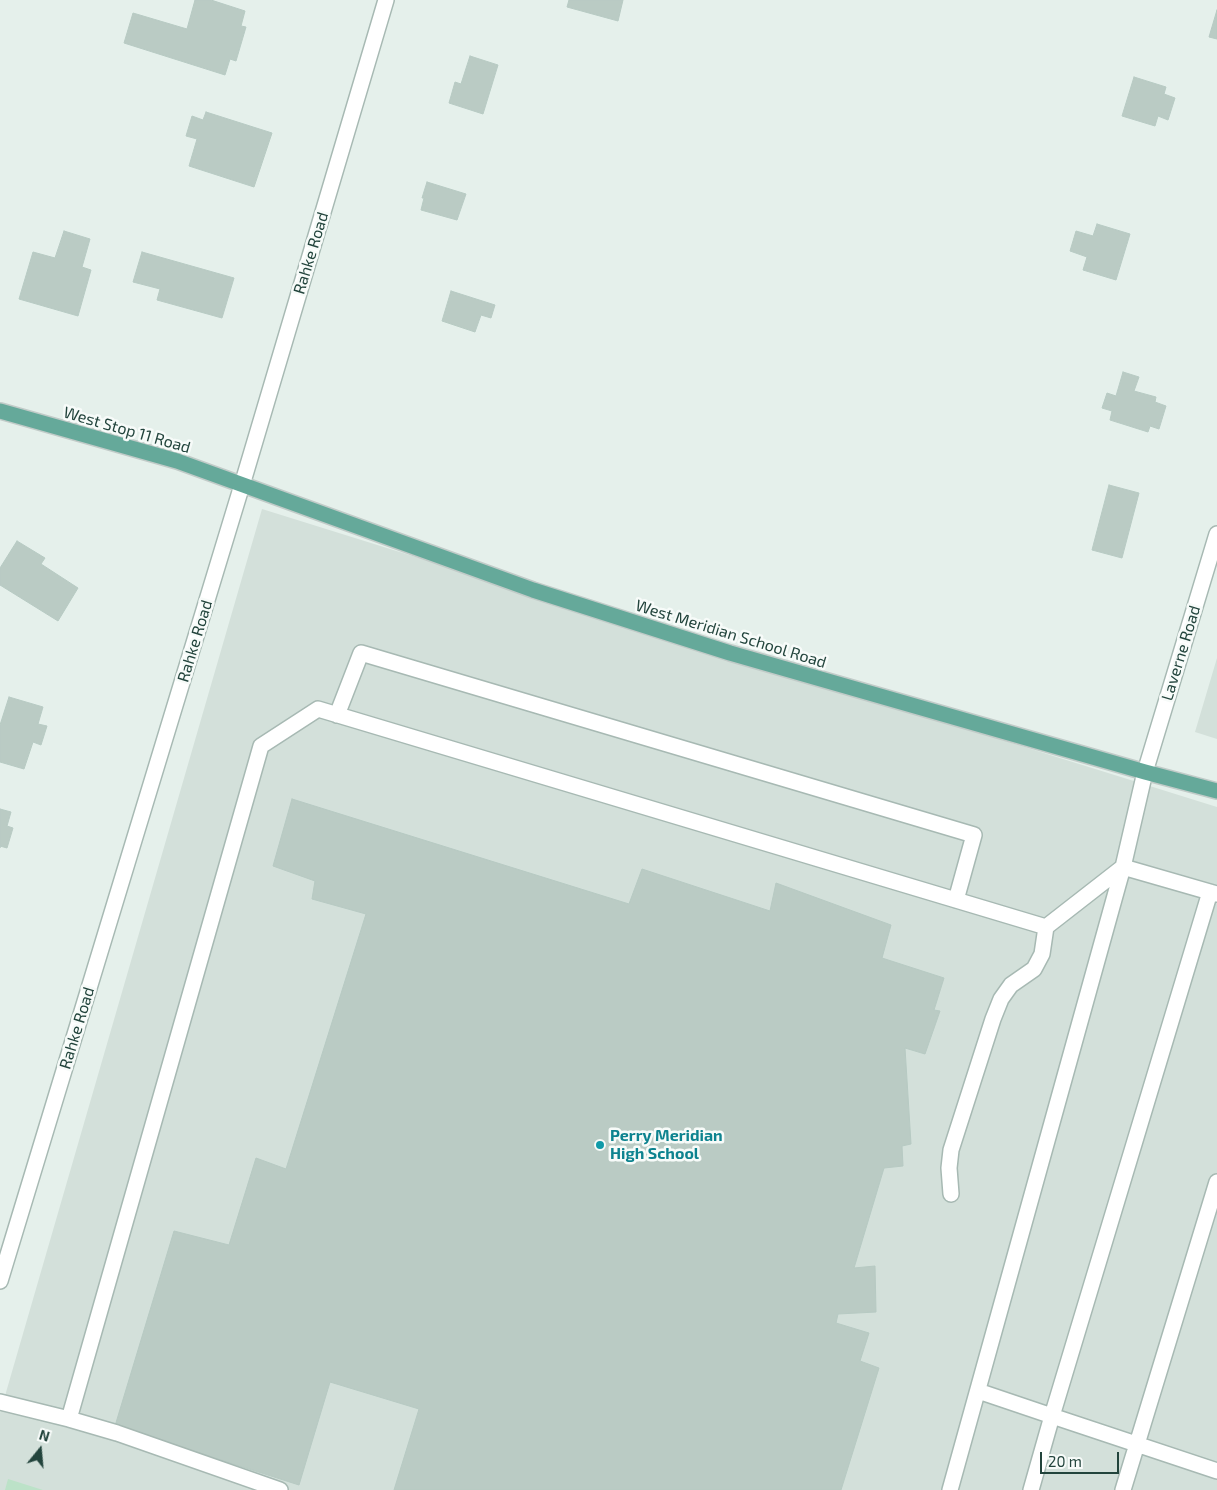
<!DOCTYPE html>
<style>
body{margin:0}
#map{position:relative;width:1217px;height:1490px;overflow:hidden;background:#e5f0eb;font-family:"Exo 2",sans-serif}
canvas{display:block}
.north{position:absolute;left:15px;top:1425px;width:50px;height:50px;-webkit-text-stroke:4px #f7fbf9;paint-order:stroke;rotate:17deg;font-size:14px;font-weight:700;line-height:20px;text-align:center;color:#22443c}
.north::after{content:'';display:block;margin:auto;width:18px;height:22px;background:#22443c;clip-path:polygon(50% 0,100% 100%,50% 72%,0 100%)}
.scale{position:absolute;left:1040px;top:1452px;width:79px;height:22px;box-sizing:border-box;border:2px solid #22443c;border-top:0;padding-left:6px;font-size:15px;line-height:18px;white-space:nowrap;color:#22443c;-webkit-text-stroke:4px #f7fbf9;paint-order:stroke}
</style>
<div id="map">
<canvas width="1217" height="1490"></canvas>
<div class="north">N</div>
<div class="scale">20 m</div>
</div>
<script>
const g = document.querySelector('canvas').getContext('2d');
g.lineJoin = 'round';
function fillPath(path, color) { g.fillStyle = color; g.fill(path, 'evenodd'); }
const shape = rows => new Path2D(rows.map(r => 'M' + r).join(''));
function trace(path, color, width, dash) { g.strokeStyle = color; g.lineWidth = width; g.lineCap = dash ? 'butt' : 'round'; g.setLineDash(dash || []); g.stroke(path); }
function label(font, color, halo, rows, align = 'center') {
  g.font = font + ' "Exo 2",sans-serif'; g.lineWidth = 5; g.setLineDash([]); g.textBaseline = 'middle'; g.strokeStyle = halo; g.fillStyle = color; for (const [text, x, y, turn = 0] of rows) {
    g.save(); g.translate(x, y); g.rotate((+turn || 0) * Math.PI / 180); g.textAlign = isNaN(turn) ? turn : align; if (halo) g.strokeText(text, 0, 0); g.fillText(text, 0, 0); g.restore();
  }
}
fillPath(shape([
 [262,509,1217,807,1217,1490,0,1490,0,1413],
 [1217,658,1217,739,1195,732]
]), '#d3e0da');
fillPath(shape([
 [8,1479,43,1490,5,1490]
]), '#bce2c8');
const building = shape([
 [195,0,211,0,245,11,241,26,246,27,236,61,230,59,225,75,124,43,133,13,187,29,195,0],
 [569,0,623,0,618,21,567,7,569,0],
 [1217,10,1217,39,1209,37,1217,10],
 [470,56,498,65,483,114,449,103,455,82,461,84,470,56],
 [1134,77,1166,87,1164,94,1175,98,1168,120,1158,116,1155,126,1122,116,1134,77],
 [206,112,272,133,254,187,189,166,197,139,186,136,192,116,203,120,206,112],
 [427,182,466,194,457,220,421,210,424,198,422,198,427,182],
 [1097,224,1130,234,1116,280,1083,270,1087,257,1070,251,1076,231,1093,236,1097,224],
 [64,231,90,239,82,267,91,270,78,316,19,299,33,252,55,258,64,231],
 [142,252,234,278,222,318,157,300,160,289,133,282,142,252],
 [451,291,495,305,491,318,481,315,475,332,442,321,451,291],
 [1123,372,1139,377,1134,391,1156,397,1155,402,1166,406,1159,429,1150,426,1148,432,1110,420,1112,411,1102,408,1107,393,1116,396,1123,372],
 [1109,485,1139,493,1122,558,1092,550,1109,485],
 [17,541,45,558,41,564,78,588,58,621,0,585,0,568,17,541],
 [9,697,43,707,38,724,47,726,41,745,33,742,24,769,0,762,0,725,9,697],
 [292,799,629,904,642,869,770,911,776,883,891,925,882,958,944,978,934,1010,940,1011,925,1054,905,1048,911,1144,902,1146,903,1166,884,1168,854,1268,875,1266,876,1312,838,1314,836,1323,869,1333,860,1361,879,1368,841,1490,394,1490,419,1409,330,1382,299,1485,115,1426,174,1231,229,1245,256,1158,286,1169,366,914,312,899,315,881,273,866,292,799],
 [0,809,11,812,7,826,13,828,7,848,0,846,0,848,0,809]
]);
fillPath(building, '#bacbc4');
trace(building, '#b7cac3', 1);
const minor = shape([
 [337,715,361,653,974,835,956,900],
 [951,1194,949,1168,951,1150,993,1019,1001,999,1011,985,1034,969,1042,954,1046,927],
 [0,1281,242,485,386,0],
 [978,1391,1052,1416,1210,892],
 [0,1402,69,1419,261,746,318,709,1046,927,1123,867,1145,772,1217,534],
 [69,1419,117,1433,280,1490],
 [950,1490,1123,867,1217,894],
 [1031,1490,1052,1416,1217,1471],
 [1123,1490,1217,1182]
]);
const major = shape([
 [0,411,177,461,533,590,730,653,1145,772,1217,791]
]);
trace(minor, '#a7b9b3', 18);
trace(major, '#c1cbc8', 18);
trace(minor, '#fff', 15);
trace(major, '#65a99a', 15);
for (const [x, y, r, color] of [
 [600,1145,5,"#0f9aa8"]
]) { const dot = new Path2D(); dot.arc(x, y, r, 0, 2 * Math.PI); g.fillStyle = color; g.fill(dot); trace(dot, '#f7fbf9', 2); }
label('16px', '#22443c', '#f7fbf9', [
 ["Rahke Road",311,253,-73],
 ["West Stop 11 Road",127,430,16],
 ["West Meridian School Road",731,634,17],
 ["Rahke Road",195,641,-73],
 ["Laverne Road",1181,653,-73],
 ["Rahke Road",77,1028,-73]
]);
label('bold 16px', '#0d838f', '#f7fbf9', [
 ["Perry Meridian",610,1136],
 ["High School",610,1154]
], 'left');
</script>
